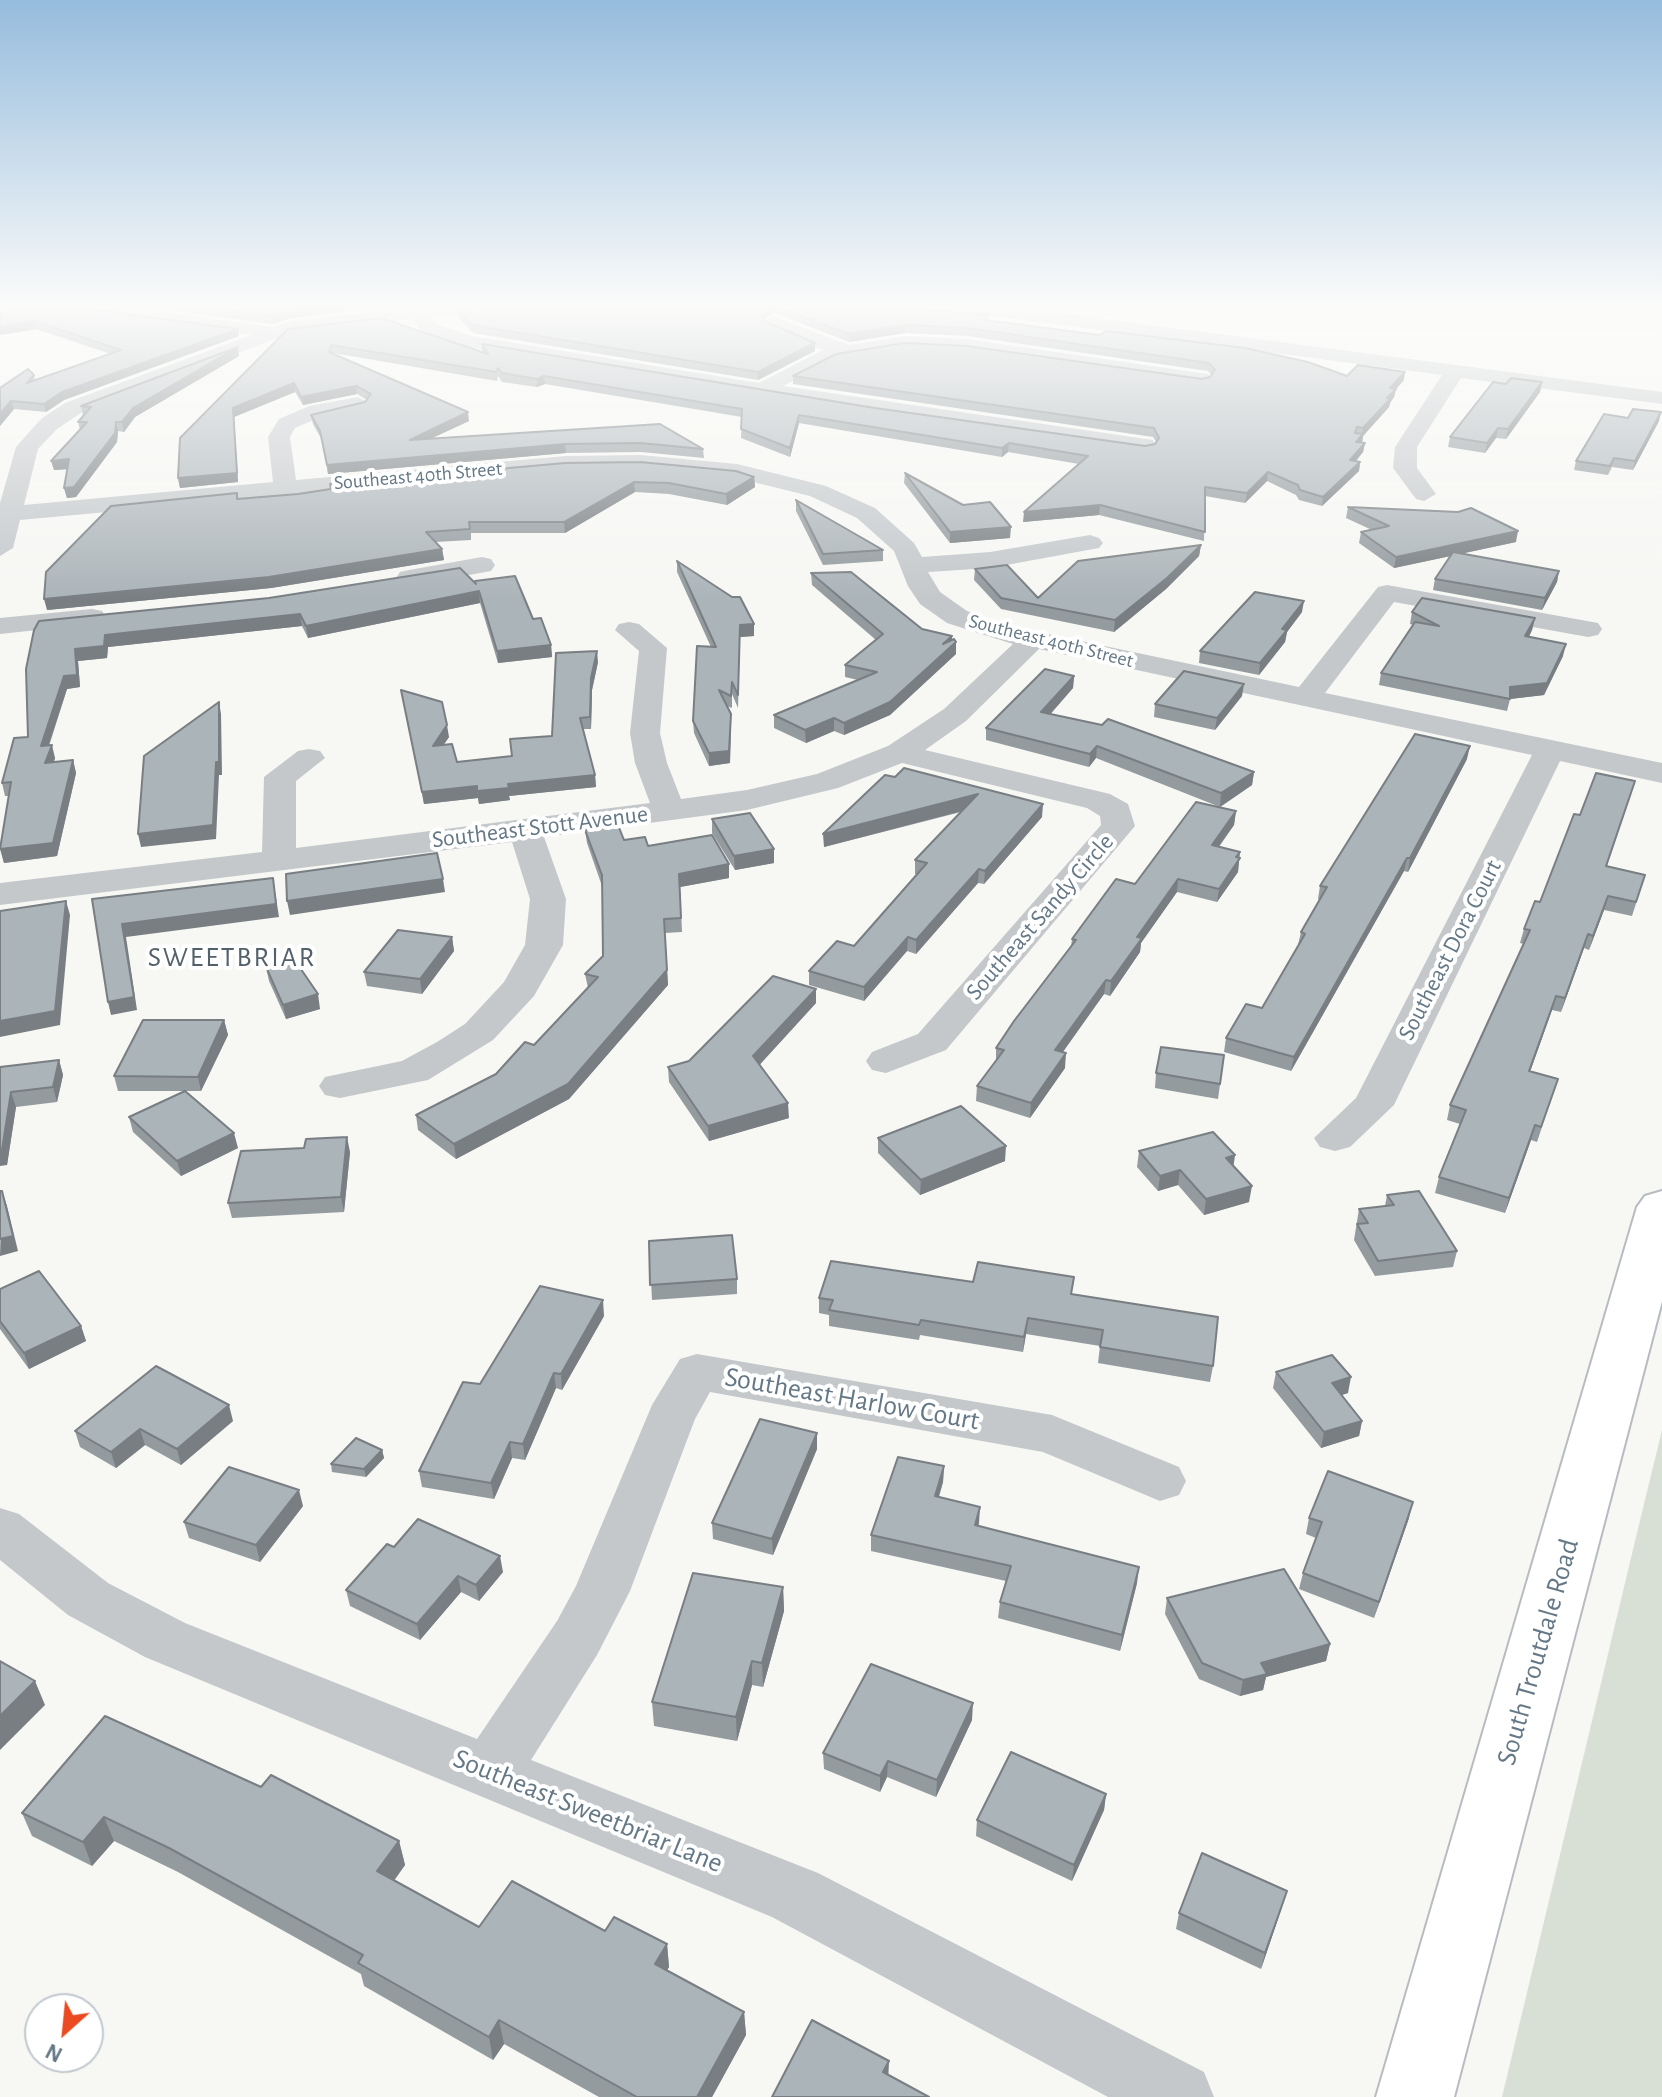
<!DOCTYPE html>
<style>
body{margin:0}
#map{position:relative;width:1662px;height:2097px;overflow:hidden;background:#f7f7f4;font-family:"Alegreya Sans",sans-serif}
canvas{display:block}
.north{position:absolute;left:24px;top:1993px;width:80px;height:80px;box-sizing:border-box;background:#fff;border:2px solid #c1c9cf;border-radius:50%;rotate:207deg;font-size:22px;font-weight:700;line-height:32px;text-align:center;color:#657886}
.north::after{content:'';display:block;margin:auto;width:28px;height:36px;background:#eb4920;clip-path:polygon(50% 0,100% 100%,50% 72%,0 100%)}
</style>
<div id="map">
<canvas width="1662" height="2097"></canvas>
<div class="north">N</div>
</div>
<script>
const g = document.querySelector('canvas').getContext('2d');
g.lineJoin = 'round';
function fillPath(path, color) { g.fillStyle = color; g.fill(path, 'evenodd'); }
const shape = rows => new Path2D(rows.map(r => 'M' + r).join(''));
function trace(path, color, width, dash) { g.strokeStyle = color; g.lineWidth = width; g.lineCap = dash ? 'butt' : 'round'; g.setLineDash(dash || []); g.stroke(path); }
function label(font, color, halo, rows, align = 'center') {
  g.font = font + ' "Alegreya Sans",sans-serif'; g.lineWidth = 8; g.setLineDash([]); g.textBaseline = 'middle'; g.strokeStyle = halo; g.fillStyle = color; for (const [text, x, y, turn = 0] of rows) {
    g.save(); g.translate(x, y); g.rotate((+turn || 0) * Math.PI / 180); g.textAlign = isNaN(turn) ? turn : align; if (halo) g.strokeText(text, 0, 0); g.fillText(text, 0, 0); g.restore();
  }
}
fillPath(shape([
 [1662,1430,1662,2097,1502,2097,1636,1537]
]), '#d8dfd5');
const secondary = shape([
 [1662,1191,1662,1301,1454,2097,1376,2097,1637,1207,1645,1196,1662,1191]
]);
trace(secondary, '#b6bcc0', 4);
fillPath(shape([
 [61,306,116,306,273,327,290,321,405,309,403,306,489,306,480,312,431,317,437,325,472,336,759,383,823,350,780,335,766,326,764,322,773,316,849,345,905,336,967,339,1208,374,1211,378,1208,382,1201,384,967,351,905,348,835,359,783,386,1153,440,1156,445,1153,450,1145,452,875,414,469,347,423,333,412,319,293,332,81,413,57,429,38,449,24,505,273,482,268,437,279,419,309,406,358,397,369,403,366,408,323,416,295,428,290,437,296,480,566,456,641,455,737,464,826,486,875,508,914,543,922,557,990,552,1090,535,1099,538,1103,543,1099,548,990,568,928,572,940,592,967,611,1005,625,1299,687,1378,587,1387,585,1598,623,1602,629,1598,635,1588,637,1394,602,1325,693,1662,763,1662,783,1560,761,1394,1105,1350,1147,1335,1151,1320,1147,1314,1138,1356,1098,1532,755,1039,649,966,721,925,750,1110,794,1128,804,1135,826,946,1050,886,1073,872,1070,866,1061,872,1052,918,1034,1101,825,1100,816,1087,808,902,763,838,788,747,810,544,837,566,899,563,945,534,996,493,1040,428,1080,340,1098,325,1095,319,1086,325,1077,402,1061,437,1042,465,1024,504,982,525,945,530,899,512,842,0,905,0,883,262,852,264,777,298,751,309,749,320,751,325,758,296,781,296,848,650,803,635,763,630,733,639,651,615,630,619,624,629,622,639,624,667,648,660,733,667,763,681,799,747,790,817,774,888,746,944,709,1013,644,947,623,920,604,908,586,894,551,857,518,810,496,737,478,641,469,566,470,20,520,13,548,0,556,0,503,16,447,41,419,65,403,252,335,70,312,61,306],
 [953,306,1006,306,1662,392,1662,404,1461,378,1417,447,1417,468,1436,494,1424,501,1416,499,1393,468,1395,447,1442,375,962,312,953,306],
 [482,557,491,559,495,565,491,571,409,586,400,584,396,578,400,572,409,570,482,557],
 [92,609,102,611,106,617,102,623,0,634,0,618,92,609],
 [697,1354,1052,1415,1179,1467,1186,1481,1179,1495,1160,1501,1043,1452,710,1392,695,1419,630,1591,597,1655,531,1760,818,1873,1204,2072,1214,2097,1108,2097,772,1917,145,1657,68,1615,0,1560,0,1508,19,1514,108,1583,185,1623,477,1739,557,1621,576,1586,652,1405,680,1359,697,1354]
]), '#c4c8cb');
fillPath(secondary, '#fff');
fillPath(shape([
 [140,306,343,306,344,312,290,318,273,324],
 [482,306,921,306,916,309,1347,376,1404,380,1396,389,1394,397,1390,403,1389,407,1363,436,1362,443,1365,443,1363,452,1356,461,1360,462,1359,471,1322,506,1299,500,1296,495,1267,481,1245,503,1205,496,1204,541,1099,515,1023,522,1079,464,1008,452,1002,457,799,423,790,457,741,438,742,417,545,384,537,387,502,382,498,376,497,381,333,353,469,421,432,438,660,424,703,449,704,458,641,452,566,453,328,474,322,440,313,424,311,415,365,402,367,400,357,394,303,405,295,392,234,417,238,482,180,488,178,478,288,329,482,352,482,344,875,408,1145,446,1155,444,1156,442,1153,437,793,384,793,376,1202,379,1210,377,1211,375,1208,371,967,336,905,333,849,342,774,313,764,320,764,321,815,351,758,380,473,333,458,317,458,310],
 [68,307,239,336,64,400,46,412,14,409,0,426,0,388,34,375,35,380,111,354,36,329,0,335,0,314],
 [239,356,135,417,124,432,118,431,117,442,76,497,67,498,64,488,67,469,54,470,80,430,78,422,83,416,81,406],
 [1542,382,1540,392,1506,439,1496,438,1485,453,1448,447,1450,437,1506,384],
 [1659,421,1633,470,1612,467,1608,475,1574,470,1576,461],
 [905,473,1010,538,950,543,904,483],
 [754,477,755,487,727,505,669,494,635,492,565,533,471,533,471,540,435,542,442,549,444,560,271,588,47,610,238,499],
 [796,500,883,550,883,561,823,565,796,511],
 [1348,507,1516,542,1460,554,1559,571,1557,582,1542,610,1433,590,1435,579,1451,556,1394,568,1359,543,1361,532,1372,530,1346,518],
 [1201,545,1199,556,1166,589,1114,632,1001,609,974,580,975,569,1038,598],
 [677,561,754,636,740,637,738,708,732,694,732,708,727,706,731,726,730,763,709,766,694,733,693,721,711,647,677,572],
 [811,573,922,629,956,642,956,654,890,715,844,735,834,731,806,743,774,728,774,715,858,680,845,677,845,665,876,640,812,585],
 [476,583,533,619,551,645,552,657,498,663,480,603,308,638,302,626,108,647,107,658,78,661,80,687,67,689,49,746,55,758,54,762,73,760,76,773,57,856,4,863,0,846,9,796,5,796,2,783,28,737,34,630],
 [1302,612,1287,632,1285,642,1259,675,1199,663,1200,651],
 [1412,612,1535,618,1532,630,1529,637,1563,656,1544,695,1510,699,1507,711,1379,685,1381,673,1413,625,1410,624],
 [598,662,592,690,591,729,583,729,595,775,596,787,509,796,510,800,479,804,478,798,424,804,401,690,449,737,443,745,457,762,512,756,552,736],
 [1074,676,1073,688,1050,714,1254,772,1252,785,1220,807,1096,758,1089,767,986,740,986,728],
 [1242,696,1215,730,1154,717,1155,704],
 [1467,759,1408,872,1404,871,1291,1071,1224,1052,1226,1038,1262,1008,1298,945,1301,932,1320,900,1318,899,1320,886],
 [885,775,1042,817,984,884,978,883,916,954,907,951,864,1001,809,985,809,971,854,946,918,874,915,874,915,860,961,812,824,847],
 [1631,794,1607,866,1645,875,1632,916,1604,910,1589,950,1584,948,1561,1012,1552,1010,1530,1071,1558,1079,1537,1142,1531,1140,1505,1213,1435,1193,1439,1177,1460,1124,1447,1120,1450,1105,1524,944,1520,943,1524,929,1540,902,1580,815],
 [1236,811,1234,825,1219,847,1239,858,1238,872,1217,902,1177,892,1141,943,1140,952,1110,996,1104,994,1063,1052,1065,1068,1030,1118,976,1101,977,1086,996,1061,996,1048,1071,947,1072,939,1135,884],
 [712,819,774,849,774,863,735,870,712,833],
 [585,830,648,846,729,864,729,878,680,887,682,932,665,933,668,985,569,1099,456,1159,418,1130,416,1115,496,1074,534,1045,588,988,585,974,603,956,602,886,587,843],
 [452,937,454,951,422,994,367,986,364,972],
 [266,967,320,1009,286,1019,269,981],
 [816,989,816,1003,760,1064,789,1118,709,1141,669,1082,668,1067,689,1061],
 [224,1020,228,1035,201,1091,185,1091,238,1148,181,1176,133,1132,129,1117,185,1091,118,1091,114,1076],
 [1224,1055,1218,1099,1155,1088,1156,1073],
 [59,1060,63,1075,57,1102,16,1107,7,1165,0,1067],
 [878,1138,1005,1161,920,1195,878,1153],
 [1139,1151,1233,1166,1249,1202,1204,1215,1178,1185,1158,1191,1137,1167],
 [350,1152,344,1212,232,1218,228,1203],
 [1387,1195,1457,1251,1453,1267,1375,1276,1354,1240,1359,1209,1385,1206],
 [649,1241,737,1279,737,1294,652,1300],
 [973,1282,1072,1294,1213,1366,1210,1382,1098,1363,1100,1346,1026,1334,1023,1352,920,1335,919,1340,829,1326,829,1315,819,1313,819,1298],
 [0,1289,81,1326,86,1341,29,1369,0,1329],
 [604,1316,562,1390,556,1388,525,1460,512,1458,494,1499,422,1487,419,1471,480,1384],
 [1276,1372,1348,1393,1342,1395,1362,1421,1359,1436,1321,1448,1273,1388],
 [233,1421,181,1465,145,1445,116,1468,80,1447,75,1431],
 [817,1449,773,1555,713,1539,712,1523],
 [382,1450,384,1458,366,1477,332,1472,331,1464],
 [944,1466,943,1482,939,1497,979,1523,978,1526,1137,1583,1120,1651,998,1618,1000,1602,1006,1581,871,1551,871,1535],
 [303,1506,260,1562,189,1538,184,1522],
 [1309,1518,1409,1518,1374,1618,1299,1589,1303,1573,1316,1538,1306,1534],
 [394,1547,503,1572,479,1601,461,1592,420,1640,350,1606,346,1590],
 [783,1587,784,1611,763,1687,752,1685,737,1741,654,1726,652,1702],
 [1167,1598,1330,1644,1326,1661,1266,1677,1263,1690,1240,1696,1199,1679,1165,1614],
 [972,1720,936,1797,887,1777,880,1792,824,1769,823,1753],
 [261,1787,399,1841,405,1865,394,1881,479,1927,605,1931,667,1944,669,1967,667,1970,744,2012,746,2035,712,2097,599,2097,504,2044,493,2060,364,1986,361,1974,178,1872,114,1841,92,1866,32,1836,22,1813],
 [1106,1794,1104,1810,1072,1881,976,1836,977,1820],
 [1282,1907,1261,1969,1176,1929,1179,1913]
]), '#939b9f');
fillPath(shape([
 [329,306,343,306,344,312,290,318,273,324,271,316,288,310],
 [774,306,774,313,761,321,761,314],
 [34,321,36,329,0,335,0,327],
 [905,325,905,333,849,342,849,334],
 [238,329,239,336,64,400,46,412,44,404,62,392],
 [815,343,815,351,758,380,758,372],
 [238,347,239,356,135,417,124,432,122,422,133,408],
 [1405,372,1404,380,1389,397,1390,388],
 [544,376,545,384,537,387,537,379],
 [1542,382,1540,392,1506,439,1508,429],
 [294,383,295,392,234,417,238,482,180,488,178,478,233,408],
 [356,386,357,394,303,405,301,397],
 [1396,389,1394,397,1390,403,1389,407,1363,436,1362,443,1356,442,1362,435,1363,428],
 [11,401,14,409,0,426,0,414],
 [468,412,469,421,411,448,410,440],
 [1661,412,1659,421,1633,470,1635,461],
 [799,415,799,423,790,457,790,448],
 [116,422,118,431,117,442,76,497,67,498,64,488],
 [1498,428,1496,438,1485,453,1487,443],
 [1009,443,1008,452,1002,457,1002,448],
 [1365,443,1363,452,1349,469,1350,460],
 [565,444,566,453,328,474,327,465],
 [69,459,71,469,54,470,51,461],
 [1360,462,1359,471,1322,506,1323,497],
 [1268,472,1267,481,1245,503,1247,493],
 [754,477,755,487,727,505,726,494],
 [634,482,635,492,565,533,564,522],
 [1100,505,1099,515,1023,522,1024,512],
 [1011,527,1010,538,950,543,950,532],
 [1518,531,1516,542,1394,568,1396,557],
 [1201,545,1199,556,1166,589,1114,632,1115,620],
 [442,549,444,560,271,588,47,610,44,599],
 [1559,571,1557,582,1542,610,1545,598],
 [479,591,480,603,308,638,306,626],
 [1304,601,1302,612,1287,632,1285,642,1259,675,1260,663,1282,629],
 [300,614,302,626,108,647,107,658,78,661,80,687,67,689,44,759,41,746,64,676,75,649,105,635],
 [1535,618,1532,630,1523,648,1525,636],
 [754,624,754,636,740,637,738,708,740,625],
 [952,636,952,647,956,642,956,654,890,715,844,735,844,723],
 [1566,644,1563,656,1544,695,1510,699,1510,687],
 [551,645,552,657,498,663,497,651],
 [597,651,598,662,592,690,591,729,590,717,591,678],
 [1074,676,1073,688,1041,725,1041,712],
 [1244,684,1242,696,1215,730,1217,718],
 [219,702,221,714,222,775,219,775,216,839,141,847,138,834],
 [731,714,730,763,709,766,709,753],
 [834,718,834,731,806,743,805,730],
 [447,725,449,737,435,758,433,746],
 [52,745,55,758,49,776,45,763],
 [1097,746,1096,758,1089,767,1090,754],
 [1470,746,1467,759,1408,872,1410,858],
 [73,760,76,773,57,856,4,863,0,849],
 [1254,772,1252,785,1220,807,1221,793],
 [595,775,596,787,509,796,510,800,479,804,477,791,508,784],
 [477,786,478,798,424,804,422,792],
 [978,794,977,807,824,847,823,834],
 [1043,804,1042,817,984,884,985,871],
 [1236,811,1234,825,1210,858,1212,845],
 [774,849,774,863,735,870,734,856],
 [1240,852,1238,872,1217,902,1219,889],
 [1407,858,1404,871,1291,1071,1294,1057],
 [729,864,729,878,680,887,679,874],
 [979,869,978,883,916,954,916,940],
 [273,878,279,917,126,937,137,1010,111,1015,108,1002,122,924],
 [443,879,445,892,290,915,287,901],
 [1178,879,1177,892,1141,943,1140,952,1110,996,1111,981,1137,937],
 [1608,896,1604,910,1589,950,1593,936],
 [66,901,70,915,60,1025,0,1037,0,1021],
 [1588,934,1584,948,1561,1012,1565,998],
 [452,937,454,951,422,994,420,979],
 [908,937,907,951,864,1001,864,987],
 [667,970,668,985,569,1099,456,1159,454,1144],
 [1106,980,1104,994,1054,1064,1055,1050],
 [816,989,816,1003,754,1071,753,1056],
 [318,994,320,1009,286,1019,283,1005],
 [1556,996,1552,1010,1525,1086,1529,1071],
 [224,1020,228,1035,201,1091,198,1077],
 [1066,1053,1065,1068,1030,1118,1031,1103],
 [59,1060,63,1075,57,1102,53,1087],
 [11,1092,16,1107,7,1165,0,1166,0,1150],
 [788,1103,789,1118,709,1141,708,1126],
 [1535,1125,1531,1140,1505,1213,1509,1198],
 [234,1133,238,1148,181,1176,177,1161],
 [347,1137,350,1152,344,1212,341,1197],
 [1006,1146,1005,1161,920,1195,921,1180],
 [1235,1155,1233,1170,1226,1158],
 [1180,1170,1178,1185,1158,1191,1160,1176],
 [1252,1186,1249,1202,1204,1215,1206,1199],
 [2,1191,7,1206,18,1251,0,1256],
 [603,1300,604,1316,562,1390,561,1374],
 [1028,1318,1026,1334,1023,1352,1024,1337],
 [81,1326,86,1341,29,1369,24,1353],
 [554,1373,556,1388,525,1460,523,1444],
 [1351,1377,1348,1393,1328,1399,1332,1383],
 [229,1405,233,1421,181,1465,177,1449],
 [1362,1421,1359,1436,1321,1448,1324,1432],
 [140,1429,145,1445,116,1468,111,1452],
 [817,1433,817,1449,773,1555,772,1539],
 [510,1442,512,1458,494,1499,491,1483],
 [382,1450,384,1458,366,1477,364,1469],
 [944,1466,943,1482,934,1512,935,1496],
 [299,1490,303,1506,260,1562,256,1545],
 [1413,1502,1409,1518,1374,1618,1379,1602],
 [980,1507,979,1523,974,1541,975,1525],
 [500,1556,503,1572,479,1601,476,1585],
 [1139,1567,1137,1583,1120,1651,1122,1635],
 [458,1576,461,1592,420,1640,417,1624],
 [783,1587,784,1611,763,1687,762,1663],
 [1330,1644,1326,1661,1266,1677,1263,1690,1240,1696,1243,1680,1261,1663],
 [752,1661,752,1685,737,1741,736,1717],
 [35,1681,45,1705,0,1750,0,1716],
 [973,1703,972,1720,936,1797,937,1780],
 [888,1761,887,1777,880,1792,880,1776],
 [1106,1794,1104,1810,1072,1881,1074,1865],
 [104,1817,114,1841,92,1866,83,1842],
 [399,1841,405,1865,383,1895,377,1871],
 [1287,1891,1282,1907,1261,1969,1265,1953],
 [667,1944,669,1967,657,1987,655,1964],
 [744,2012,746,2035,712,2097,697,2097],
 [499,2020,504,2044,493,2060,489,2037],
 [889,2061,888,2084,883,2072]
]), '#787e82');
const building = shape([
 [21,306,66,306,238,329,62,392,44,404,11,401,0,414,0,388,28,369,34,375,27,383,121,350,34,321,0,327,0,314,21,306],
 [195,306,329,306,288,310,271,316,195,306],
 [482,306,773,306,761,314,764,321,815,343,758,372,472,325,458,310,482,306],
 [775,306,907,306,905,308,989,315,985,320,1100,335,1106,331,1245,348,1308,362,1347,376,1358,365,1405,372,1390,388,1396,389,1387,398,1390,399,1363,428,1357,427,1355,433,1363,434,1356,442,1365,443,1350,460,1360,462,1323,497,1300,490,1298,485,1268,472,1247,493,1205,487,1205,532,1100,505,1024,512,1088,456,1009,443,1002,448,799,415,790,448,741,429,742,409,544,376,537,379,502,373,498,368,496,372,331,345,329,352,468,412,410,440,660,424,703,449,640,443,565,444,327,465,320,431,311,415,365,402,371,394,356,386,301,397,294,383,233,408,237,473,178,478,180,438,288,329,381,318,488,354,482,344,875,408,1145,446,1155,444,1159,438,1154,428,793,376,836,354,905,343,967,346,1202,379,1210,377,1215,370,1209,363,967,328,905,325,849,334,775,306],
 [238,347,133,408,122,422,116,422,115,433,74,487,64,488,69,459,51,461,87,422,78,422,91,407,81,406,238,347],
 [1511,378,1542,382,1508,429,1498,428,1487,443,1450,437,1493,382,1506,384,1511,378],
 [1633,409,1661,412,1635,461,1614,458,1610,466,1576,461,1604,414,1628,418,1633,409],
 [640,462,736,471,754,477,726,494,669,483,634,482,564,522,469,522,470,529,426,532,442,549,269,577,44,599,46,572,111,506,237,493,237,499,298,494,331,489,330,484,565,463,640,462],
 [905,473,963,505,990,502,1011,527,950,532,905,473],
 [796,500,883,550,823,554,796,500],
 [1348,507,1458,512,1471,508,1518,531,1396,557,1361,532,1389,526,1348,507],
 [1201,545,1167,578,1115,620,1001,598,975,569,1007,565,1038,598,1078,561,1201,545],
 [1453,552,1559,571,1545,598,1435,579,1453,552],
 [677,561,732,597,740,597,754,624,740,625,738,695,732,682,731,696,719,690,731,714,729,751,709,753,693,721,697,646,716,647,677,561],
 [460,568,476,584,475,581,515,576,533,619,541,618,551,645,497,651,479,591,306,626,300,614,105,635,104,646,75,649,77,675,64,676,41,746,52,745,45,763,73,760,53,843,0,849,11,782,2,783,14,738,28,737,26,669,34,630,39,621,269,598,460,568],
 [851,572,922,629,952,636,943,644,954,639,956,642,890,702,844,723,834,718,805,730,774,715,877,672,845,665,883,634,811,573,851,572],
 [1255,592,1304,601,1282,629,1287,630,1260,663,1200,651,1255,592],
 [1422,598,1535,618,1525,636,1566,644,1547,683,1510,687,1510,699,1381,673,1415,622,1439,626,1412,612,1422,598],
 [597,651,591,678,590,717,580,718,595,775,508,784,509,788,477,791,477,786,422,792,401,690,442,702,447,725,433,746,452,744,457,762,512,756,510,739,552,736,556,653,597,651],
 [1045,669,1074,676,1041,712,1102,725,1108,719,1254,772,1221,793,1097,746,1090,754,986,728,1045,669],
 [1184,671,1244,684,1217,718,1155,704,1184,671],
 [219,702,219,762,216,762,213,825,138,834,144,756,219,702],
 [1415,734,1470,746,1410,858,1407,858,1294,1057,1226,1038,1246,1004,1262,1008,1305,934,1301,932,1327,887,1320,886,1415,734],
 [904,768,1043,804,985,871,979,869,916,940,908,937,864,987,809,971,837,941,854,946,927,863,915,860,978,794,823,834,885,775,895,777,904,768],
 [1596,773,1635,781,1606,866,1645,875,1636,902,1608,896,1593,936,1588,934,1565,998,1556,996,1529,1071,1558,1079,1541,1127,1535,1125,1509,1198,1439,1177,1466,1110,1450,1105,1530,930,1524,929,1535,901,1540,902,1574,814,1580,815,1596,773],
 [1196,802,1236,811,1212,845,1240,852,1236,857,1240,858,1219,889,1178,879,1137,937,1142,938,1111,981,1106,980,1055,1050,1066,1053,1031,1103,977,1086,1004,1050,996,1048,1014,1021,1076,940,1072,939,1116,879,1135,884,1196,802],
 [750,813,774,849,734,856,712,819,750,813],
 [618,825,624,840,645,837,648,846,712,835,729,864,679,874,681,918,664,919,667,970,568,1084,454,1144,416,1115,496,1074,525,1042,534,1045,598,977,585,974,603,956,602,875,585,830,618,825],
 [437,853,443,879,287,901,286,874,437,853],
 [273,878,276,904,122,924,134,997,108,1002,92,899,273,878],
 [66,901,55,1011,0,1021,0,911,66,901],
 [398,930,452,937,420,979,364,972,398,930],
 [294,959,318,994,283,1005,266,967,294,959],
 [773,976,816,989,753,1056,788,1103,708,1126,668,1067,689,1061,773,976],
 [143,1020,224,1020,198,1077,114,1076,143,1020],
 [1161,1047,1224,1055,1220,1084,1156,1073,1161,1047],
 [59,1060,53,1087,11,1092,2,1150,0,1150,0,1067,59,1060],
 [185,1091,234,1133,177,1161,129,1117,185,1091],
 [961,1106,1006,1146,921,1180,878,1138,961,1106],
 [1213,1132,1235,1155,1226,1158,1252,1186,1206,1199,1180,1170,1160,1176,1139,1151,1213,1132],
 [347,1137,341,1197,228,1203,241,1151,304,1148,306,1139,347,1137],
 [0,1191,2,1191,13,1236,0,1239,0,1191],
 [1419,1191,1457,1251,1378,1261,1357,1224,1368,1223,1359,1209,1394,1205,1387,1195,1419,1191],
 [732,1235,737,1279,650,1285,649,1241,732,1235],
 [831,1261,973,1282,978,1262,1074,1277,1071,1294,1218,1317,1213,1366,1100,1347,1103,1330,1028,1318,1024,1337,921,1320,919,1325,829,1310,833,1300,819,1298,831,1261],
 [39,1271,81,1326,24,1353,0,1321,0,1289,39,1271],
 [540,1286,603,1300,561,1374,554,1373,523,1444,510,1442,491,1483,419,1471,463,1382,480,1384,540,1286],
 [1332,1355,1351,1377,1332,1383,1362,1421,1324,1432,1276,1372,1332,1355],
 [156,1366,229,1405,177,1449,140,1429,111,1452,75,1431,156,1366],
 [760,1419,817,1433,772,1539,712,1523,760,1419],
 [356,1438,382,1450,364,1469,331,1464,356,1438],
 [898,1457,944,1466,935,1496,980,1507,975,1525,1139,1567,1122,1635,1000,1602,1011,1566,871,1535,898,1457],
 [229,1467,299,1490,256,1545,184,1522,229,1467],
 [1328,1471,1413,1502,1379,1602,1303,1573,1322,1522,1309,1518,1328,1471],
 [418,1519,500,1556,476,1585,458,1576,417,1624,346,1590,387,1544,394,1547,418,1519],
 [1284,1569,1330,1644,1261,1663,1267,1674,1243,1680,1202,1663,1167,1598,1284,1569],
 [693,1573,783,1587,762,1663,752,1661,736,1717,652,1702,693,1573],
 [0,1661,35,1681,0,1716,0,1661],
 [871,1664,973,1703,937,1780,888,1761,880,1776,823,1753,871,1664],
 [105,1716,261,1787,271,1775,399,1841,377,1871,479,1927,512,1881,605,1931,614,1917,667,1944,655,1964,744,2012,697,2097,637,2097,499,2020,489,2037,358,1963,363,1955,169,1848,104,1817,83,1842,22,1813,105,1716],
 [1011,1752,1106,1794,1074,1865,977,1820,1011,1752],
 [1202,1853,1287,1891,1265,1953,1179,1913,1202,1853],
 [812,2020,889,2061,883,2072,929,2097,772,2097,812,2020]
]);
fillPath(building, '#abb4b9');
trace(building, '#787e82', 2);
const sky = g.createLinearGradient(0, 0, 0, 600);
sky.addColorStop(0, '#96bcdd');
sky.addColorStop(0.51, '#fbfbfa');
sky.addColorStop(1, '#fbfbfa00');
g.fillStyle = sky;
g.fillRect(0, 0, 1662, 600);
label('20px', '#657886', '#fff', [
 ["Southeast 40th Street",418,476,-5],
 ["Southeast 40th Street",1051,641,14]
]);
label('24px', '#657886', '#fff', [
 ["Southeast Stott Avenue",540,827,-7],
 ["Southeast Sandy Circle",1040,917,-49],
 ["Southeast Dora Court",1450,950,-63]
]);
g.letterSpacing = '2px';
label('28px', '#53616b', '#fff', [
 ["SWEETBRIAR",232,958]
]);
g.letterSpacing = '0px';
label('28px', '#657886', '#fff', [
 ["Southeast Harlow Court",852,1399,10],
 ["South Troutdale Road",1538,1652,-74],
 ["Southeast Sweetbriar Lane",588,1811,22]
]);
</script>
